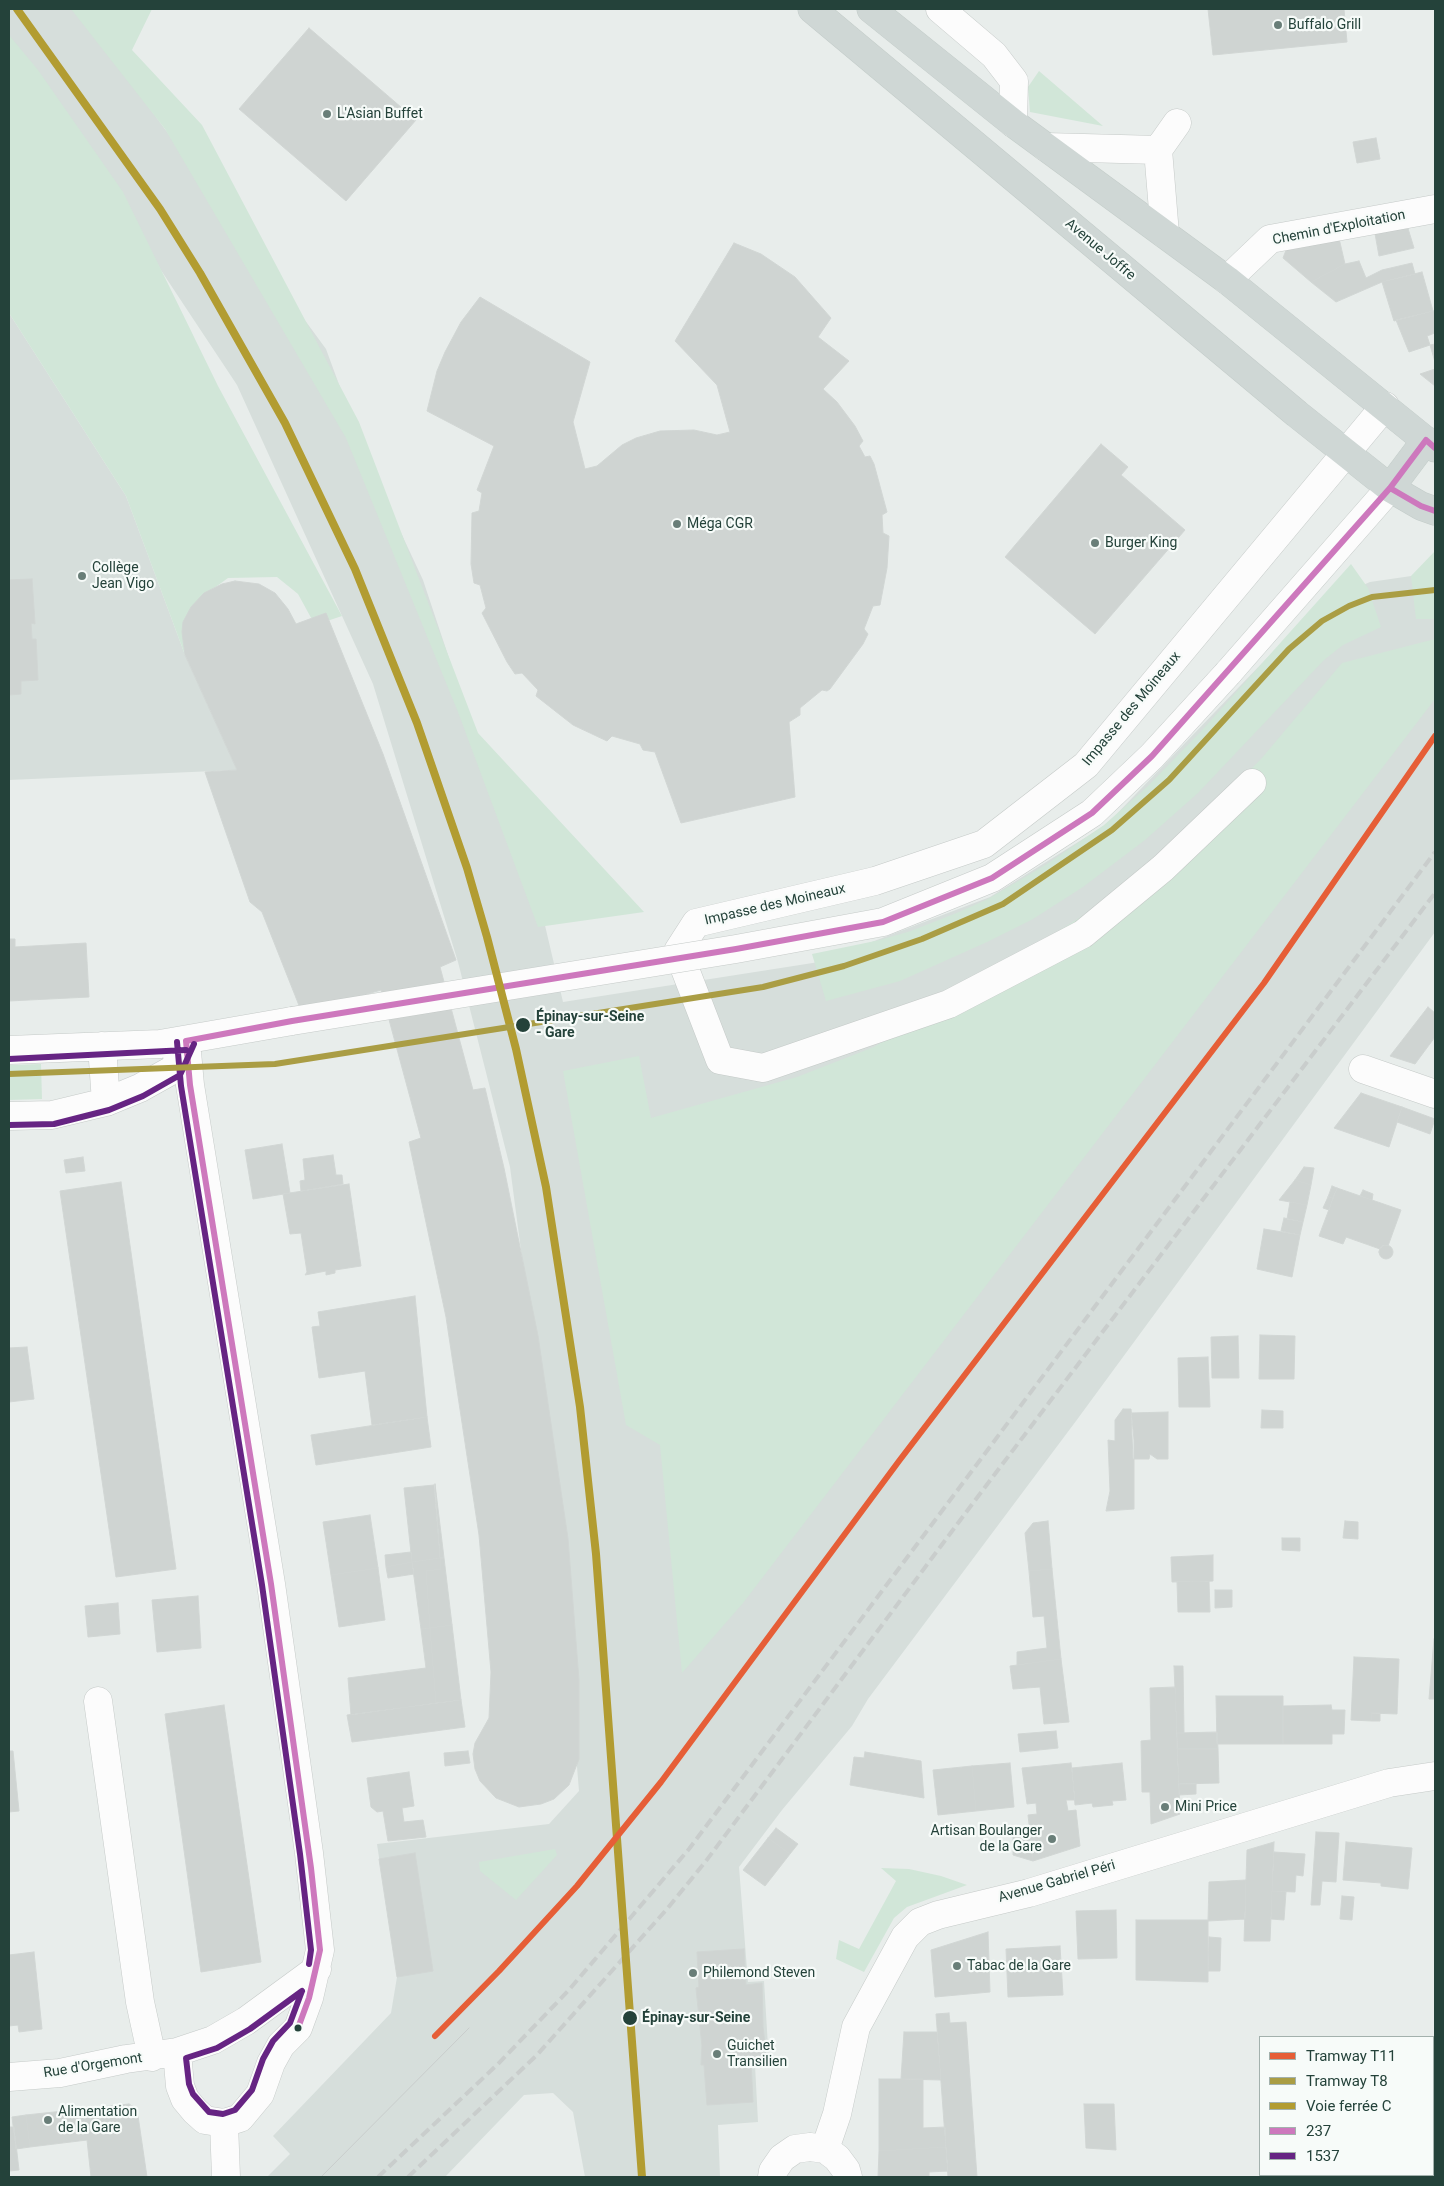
<!DOCTYPE html>
<meta charset="utf-8">
<style>
body{margin:0}
#map{position:relative;width:1444px;height:2186px;overflow:hidden;background:#e8edeb;font-family:Roboto,sans-serif}
canvas{display:block}
.frame{position:absolute;inset:0;border:10px solid #24423a;pointer-events:none}
.legend{position:absolute;left:1259px;top:2036px;width:175px;height:140px;box-sizing:border-box;background:#f7fbf9;border:1px solid #a3b1ad;margin:0;padding:6px 9px;list-style:none;font-size:15px;color:#24423a}
.legend li{display:flex;align-items:center;gap:10px;height:25px}
.legend b{width:25px;border:1px solid #a3b1ad}
</style>
<div id="map">
<canvas width="1444" height="2186"></canvas>
<div class="frame"></div>
<ul class="legend">
<li><b style="height:6px;background:#e65e37"></b>Tramway T11</li>
<li><b style="height:6px;background:#aa9d44"></b>Tramway T8</li>
<li><b style="height:6px;background:#b29c31"></b>Voie ferrée C</li>
<li><b style="height:6px;background:#cd78bd"></b>237</li>
<li><b style="height:6px;background:#662483"></b>1537</li>
</ul>
</div>
<script>
const g = document.querySelector('canvas').getContext('2d');
g.lineJoin = 'round';
function fillPath(path, color) { g.fillStyle = color; g.fill(path, 'evenodd'); }
const shape = rows => new Path2D(rows.map(r => 'M' + r).join(''));
function trace(path, color, width, dash) { g.strokeStyle = color; g.lineWidth = width; g.lineCap = dash ? 'butt' : 'round'; g.setLineDash(dash || []); g.stroke(path); }
function label(font, color, halo, rows, align = 'center') {
  g.font = font + ' Roboto,sans-serif'; g.lineWidth = 4.5; g.setLineDash([]); g.textBaseline = 'middle'; g.strokeStyle = halo; g.fillStyle = color; for (const [text, x, y, turn = 0] of rows) {
    g.save(); g.translate(x, y); g.rotate((+turn || 0) * Math.PI / 180); g.textAlign = isNaN(turn) ? turn : align; if (halo) g.strokeText(text, 0, 0); g.fillText(text, 0, 0); g.restore();
  }
}
fillPath(shape([
 [9,9,77,9,326,349,366,458,423,580,469,718,543,917,563,1002,819,962,990,897,1107,824,1319,604,1370,582,1425,574,1435,575,1435,932,1076,1421,868,1699,852,1726,782,1810,739,1867,748,1982,764,1981,769,2063,755,2065,758,2122,718,2125,720,2177,585,2177,573,2112,553,2093,524,2095,445,2177,267,2177,290,2154,273,2136,391,2013,397,1977,377,1844,549,1824,579,1791,557,1523,510,1167,458,962,373,684,237,385,9,41],
 [9,313,126,496,185,655,237,770,9,780]
]), '#d6dedb');
fillPath(shape([
 [71,9,152,9,132,50,202,125,359,422,478,733,644,912,538,927,458,712,346,438,165,129],
 [9,35,38,70,123,192,218,386,342,616,315,625,298,594,277,577,228,578,206,594,185,655,126,496,9,313],
 [1039,71,1103,126,1030,112,1028,87],
 [1435,551,1435,619,1416,619,1411,576],
 [1351,564,1368,588,1381,627,1343,645,1324,660,1198,793,1145,840,1083,887,1033,919,987,942,900,981,826,1001,812,954,880,940,911,931,959,912,988,899,1047,864,1104,825,1148,786,1204,728],
 [1435,639,1435,699,743,1603,682,1673,660,1445,626,1425,563,1071,639,1056,651,1118,797,1077,874,1047,1144,877,1261,759,1342,663],
 [41,1064,42,1099,9,1100,9,1065],
 [555,1849,557,1855,516,1900,480,1871,479,1862],
 [881,1868,909,1869,941,1876,967,1885,907,1907,894,1918,864,1972,836,1959,839,1940,859,1949,896,1881]
]), '#d1e6d8');
const building = shape([
 [1208,9,1344,9,1347,42,1213,55,1208,9],
 [309,28,416,120,346,201,239,109,309,28],
 [1376,138,1380,159,1357,163,1353,142,1376,138],
 [1406,222,1414,248,1379,256,1374,228,1406,222],
 [1338,234,1345,264,1311,282,1283,258,1288,245,1338,234],
 [734,243,761,254,795,277,831,318,818,337,849,361,823,389,837,402,855,426,863,441,859,446,865,457,870,456,874,464,887,512,882,515,883,533,889,536,887,568,880,605,873,606,864,629,868,634,863,644,830,689,827,691,822,690,800,708,800,715,789,722,795,797,681,823,655,752,643,750,640,744,612,736,607,741,573,725,536,696,538,690,522,673,515,674,507,662,482,613,486,608,480,585,474,583,471,564,472,513,479,511,482,493,477,490,494,446,427,411,437,371,445,352,461,322,480,297,590,362,573,422,585,469,597,466,622,445,636,438,660,431,694,430,717,435,730,432,717,385,675,341,734,243],
 [1359,261,1366,278,1382,270,1412,263,1415,274,1382,282,1336,302,1311,282,1345,264,1359,261],
 [1422,272,1433,311,1394,321,1382,282,1422,272],
 [1433,311,1435,311,1435,333,1427,336,1430,345,1409,352,1396,320,1433,311],
 [1435,344,1435,362,1430,345,1435,344],
 [1435,369,1435,386,1420,374,1435,369],
 [1101,444,1128,467,1121,475,1185,530,1095,634,1005,557,1101,444],
 [32,579,35,624,31,623,32,639,36,639,38,680,21,681,21,694,9,695,9,580,32,579],
 [235,581,259,584,275,593,288,609,296,624,326,613,383,754,456,960,440,967,473,1090,485,1088,504,1168,538,1336,568,1539,579,1681,579,1759,569,1785,554,1799,541,1804,519,1807,496,1798,480,1781,475,1769,473,1754,475,1743,489,1718,491,1672,479,1535,446,1317,409,1142,421,1138,381,990,302,1013,262,912,250,902,205,772,237,770,185,655,182,632,183,622,191,607,204,593,222,584,235,581],
 [9,939,15,939,15,947,86,943,89,997,9,1001,9,939],
 [1428,1007,1435,1013,1435,1037,1415,1064,1390,1056,1428,1007],
 [1361,1093,1402,1107,1389,1147,1334,1128,1361,1093],
 [1402,1107,1435,1119,1430,1134,1397,1122,1402,1107],
 [282,1144,290,1193,253,1199,245,1150,282,1144],
 [333,1155,336,1175,342,1175,343,1184,301,1191,300,1181,305,1180,303,1159,333,1155],
 [83,1157,85,1171,66,1173,64,1160,83,1157],
 [1304,1167,1314,1168,1311,1185,1295,1180,1304,1167],
 [1295,1180,1311,1185,1307,1205,1279,1200,1295,1180],
 [121,1182,176,1569,116,1577,60,1191,121,1182],
 [349,1184,361,1266,335,1270,335,1273,326,1275,326,1271,305,1275,307,1272,301,1233,290,1234,283,1194,349,1184],
 [1332,1186,1337,1188,1333,1198,1328,1197,1332,1186],
 [1337,1188,1401,1210,1388,1246,1383,1245,1380,1249,1346,1237,1343,1244,1319,1236,1337,1188],
 [1363,1190,1373,1194,1372,1200,1360,1196,1363,1190],
 [1328,1197,1333,1198,1329,1210,1323,1208,1328,1197],
 [1290,1202,1307,1205,1303,1222,1287,1219,1290,1202],
 [1284,1218,1303,1222,1300,1235,1281,1231,1284,1218],
 [1264,1229,1300,1235,1292,1277,1257,1269,1264,1229],
 '1379 1252a7 7 0 1 1 14 0a7 7 0 1 1-14 0Z',
 [415,1296,427,1417,372,1425,365,1371,319,1378,312,1327,320,1326,318,1312,415,1296],
 [1260,1335,1295,1336,1294,1379,1259,1379,1260,1335],
 [1238,1336,1239,1378,1212,1378,1211,1337,1238,1336],
 [27,1347,34,1399,9,1402,9,1348,27,1347],
 [1208,1357,1210,1407,1179,1407,1178,1358,1208,1357],
 [1123,1409,1131,1409,1134,1440,1134,1509,1106,1511,1110,1491,1108,1440,1115,1441,1115,1420,1123,1409],
 [1262,1410,1283,1411,1283,1428,1261,1428,1262,1410],
 [1168,1412,1168,1459,1157,1459,1150,1454,1149,1459,1133,1459,1131,1413,1168,1412],
 [427,1417,431,1447,316,1465,311,1435,427,1417],
 [435,1484,444,1558,440,1558,435,1484],
 [434,1485,440,1558,412,1562,404,1488,434,1485],
 [370,1515,378,1568,331,1575,323,1522,370,1515],
 [1048,1521,1052,1569,1029,1571,1025,1533,1033,1523,1048,1521],
 [1345,1521,1358,1522,1358,1539,1343,1538,1345,1521],
 [1282,1538,1300,1538,1300,1551,1282,1550,1282,1538],
 [411,1552,412,1562,386,1567,385,1555,411,1552],
 [1213,1555,1213,1581,1172,1582,1171,1557,1213,1555],
 [440,1558,444,1558,452,1625,430,1628,426,1571,441,1569,440,1558],
 [440,1558,441,1569,426,1571,430,1628,421,1629,412,1562,440,1558],
 [412,1562,414,1574,388,1578,386,1567,412,1562],
 [378,1568,385,1620,339,1627,331,1575,378,1568],
 [1052,1569,1061,1659,1017,1665,1017,1652,1047,1648,1044,1616,1033,1617,1029,1571,1052,1569],
 [1209,1581,1210,1612,1178,1612,1177,1582,1209,1581],
 [1215,1590,1232,1590,1232,1607,1215,1608,1215,1590],
 [198,1596,201,1648,157,1652,152,1600,198,1596],
 [118,1603,120,1634,88,1637,85,1606,118,1603],
 [452,1625,461,1700,436,1703,430,1628,452,1625],
 [430,1628,436,1703,351,1715,348,1678,426,1668,421,1629,430,1628],
 [1434,1639,1435,1639,1435,1699,1429,1699,1434,1639],
 [1354,1657,1399,1659,1397,1714,1371,1713,1372,1721,1351,1720,1354,1657],
 [1061,1659,1069,1722,1044,1724,1040,1687,1013,1689,1010,1666,1061,1659],
 [1174,1666,1183,1666,1184,1733,1177,1733,1174,1666],
 [1175,1687,1180,1814,1151,1824,1150,1792,1142,1792,1141,1741,1151,1740,1150,1688,1175,1687],
 [1216,1696,1283,1696,1283,1744,1217,1744,1216,1696],
 [461,1700,465,1727,352,1742,347,1715,461,1700],
 [224,1705,261,1962,201,1972,165,1714,224,1705],
 [1331,1705,1332,1710,1345,1710,1344,1734,1332,1734,1332,1744,1283,1744,1283,1706,1331,1705],
 [1371,1713,1380,1713,1380,1721,1372,1721,1371,1713],
 [1056,1731,1058,1748,1020,1752,1018,1734,1056,1731],
 [1217,1732,1218,1749,1177,1749,1177,1733,1217,1732],
 [1177,1749,1218,1749,1219,1783,1179,1784,1177,1749],
 [9,1751,13,1751,19,1811,9,1812,9,1751],
 [468,1751,470,1763,445,1766,444,1753,468,1751],
 [865,1752,921,1761,924,1798,850,1785,854,1757,864,1758,865,1752],
 [1010,1763,1014,1807,976,1811,972,1766,1010,1763],
 [1071,1763,1075,1800,1066,1800,1068,1811,1076,1810,1080,1846,1033,1861,1028,1815,1037,1814,1036,1803,1027,1804,1022,1768,1071,1763],
 [1122,1763,1126,1800,1112,1801,1113,1805,1093,1807,1092,1803,1075,1805,1072,1768,1122,1763],
 [972,1766,976,1811,938,1815,933,1770,972,1766],
 [409,1772,414,1806,402,1808,404,1822,423,1820,426,1837,388,1841,383,1811,377,1812,371,1807,367,1778,409,1772],
 [1196,1784,1196,1794,1179,1795,1179,1784,1196,1784],
 [1029,1826,1033,1861,1013,1855,1013,1828,1029,1826],
 [776,1828,798,1844,790,1854,768,1838,776,1828],
 [1316,1832,1339,1833,1336,1882,1322,1881,1320,1905,1311,1905,1316,1832],
 [768,1838,790,1854,765,1886,743,1870,768,1838],
 [1274,1842,1270,1941,1244,1941,1247,1850,1274,1842],
 [1346,1842,1412,1848,1408,1889,1381,1886,1381,1883,1343,1880,1346,1842],
 [1274,1852,1305,1854,1303,1876,1296,1875,1295,1892,1272,1891,1274,1852],
 [415,1853,433,1971,397,1977,379,1859,415,1853],
 [1246,1880,1245,1919,1208,1921,1209,1882,1246,1880],
 [1272,1891,1286,1892,1284,1920,1271,1919,1272,1891],
 [1342,1896,1354,1897,1352,1920,1340,1919,1342,1896],
 [1116,1910,1117,1958,1078,1959,1076,1911,1116,1910],
 [1136,1920,1208,1920,1208,1982,1136,1980,1136,1920],
 [988,1932,990,1992,935,1997,931,1950,988,1932],
 [1209,1937,1221,1938,1220,1971,1208,1971,1209,1937],
 [1060,1946,1063,1995,1008,1997,1006,1949,1060,1946],
 [744,1949,746,1985,762,1983,763,2027,767,2061,751,2062,753,2102,707,2105,704,2065,701,2065,702,2046,696,1988,699,1987,697,1952,744,1949],
 [34,1952,42,2029,19,2032,18,2025,9,2026,9,1955,34,1952],
 [949,2013,950,2023,966,2022,977,2177,948,2177,936,2014,949,2013],
 [904,2032,937,2032,941,2080,901,2079,904,2032],
 [879,2079,923,2079,923,2128,945,2127,946,2147,879,2151,879,2079],
 [129,2104,137,2109,147,2177,91,2177,87,2140,30,2147,26,2115,129,2104],
 [1084,2104,1114,2104,1116,2150,1086,2148,1084,2104],
 [26,2115,30,2147,16,2149,12,2117,26,2115],
 [9,2127,14,2127,19,2170,9,2171,9,2127],
 [946,2147,948,2171,929,2172,929,2177,878,2177,879,2151,946,2147],
 [1433,2162,1435,2162,1435,2177,1416,2177,1416,2175,1433,2175,1433,2162]
]);
fillPath(building, '#cfd4d2');
trace(building, '#d1d6d4', 1);
const minor = shape([
 [940,9,994,55,1014,81,1013,123],
 [1046,147,1158,150],
 [1165,234,1158,150,1177,123],
 [1227,280,1270,239,1435,209],
 [1228,673,1390,488],
 [1252,783,1163,868,1083,934,949,1004,763,1068,720,1060,678,951,696,923,875,881,984,844,1086,765,1385,406],
 [102,1046,106,1102],
 [9,1050,160,1044,292,1021],
 [1363,1069,1435,1094],
 [9,1116,52,1115,106,1102,140,1088,174,1069,186,1041],
 [98,1701,140,2002,152,2057],
 [177,2052,180,2086,185,2099,195,2111,205,2120,224,2123,240,2118,260,2094,271,2063,281,2045,298,2028,309,1998,320,1950,309,1853,271,1584,190,1085,186,1041],
 [9,2077,60,2073,126,2059,177,2052,213,2040,246,2021,317,1969],
 [224,2123,226,2177],
 [825,2149,837,2114,856,2027,905,1937,920,1922,938,1915,1029,1893,1389,1783,1435,1776],
 [772,2177,773,2171,782,2158,795,2149,810,2147,825,2149,837,2158,846,2170,848,2177]
]);
const major = shape([
 [812,9,1297,414,1390,488,1421,506,1435,511],
 [871,9,1013,123,1227,280,1435,448],
 [1390,488,1426,440]
]);
trace(minor, '#c5cac8', 29);
trace(major, '#c3ccc9', 29);
trace(minor, '#fcfcfc', 28);
trace(major, '#cfd7d5', 28);
trace(shape([
 [321,2177,469,2028]
]), '#c9cdcc', 1);
trace(shape([
 [378,2177,498,2064,568,1991,689,1849,1435,852],
 [408,2177,537,2055,667,1909,706,1861,973,1503,1435,893]
]), '#c9cdcc', 4, [10, 5]);
const minorBridge = shape([
 [292,1021,736,949,883,922,992,878,1092,813,1152,756,1228,673]
]);
trace(minorBridge, '#c5cac8', 29, []);
trace(minorBridge, '#fcfcfc', 28);
trace(shape([
 [1390,488,1421,506,1435,511],
 [186,1041,292,1021,736,949,883,922,992,878,1092,813,1152,756,1390,488,1426,440,1435,448],
 [186,1041,190,1085,271,1584,311,1868,320,1950,309,1998,298,2028]
]), '#cd78bd', 6);
trace(shape([
 [177,1042,181,1086,262,1585,300,1854,311,1950,309,1964],
 [9,1059,186,1050],
 [9,1125,54,1124,109,1110,143,1096,180,1075,194,1044],
 [302,1991,290,2023,273,2041,263,2059,252,2090,235,2110,223,2114,209,2112,193,2094,189,2084,186,2058,217,2048,250,2029,302,1991]
]), '#662483', 6);
trace(shape([
 [17,9,160,209,200,273,285,423,355,569,417,723,467,868,487,937,516,1049,546,1187,580,1407,596,1554,642,2177]
]), '#b29c31', 8);
trace(shape([
 [435,2036,499,1971,577,1886,661,1782,899,1461,1264,983,1435,736]
]), '#e65e37', 6);
trace(shape([
 [9,1074,275,1064,763,987,844,966,922,939,1003,904,1112,830,1169,780,1289,649,1322,621,1349,606,1372,597,1435,590]
]), '#aa9d44', 6);
for (const [x, y, r, color] of [
 [1278,25,5,"#697e78"],
 [327,114,5,"#697e78"],
 [677,524,5,"#697e78"],
 [1095,543,5,"#697e78"],
 [82,576,5,"#697e78"],
 [523,1025,8,"#24423a"],
 [1165,1807,5,"#697e78"],
 [1052,1839,5,"#697e78"],
 [957,1966,5,"#697e78"],
 [693,1973,5,"#697e78"],
 [630,2018,8,"#24423a"],
 [298,2028,4.5,"#24423a"],
 [717,2054,5,"#697e78"],
 [48,2120,5,"#697e78"]
]) { const dot = new Path2D(); dot.arc(x, y, r, 0, 2 * Math.PI); g.fillStyle = color; g.fill(dot); trace(dot, '#f7fbf9', 2); }
label('14px', '#24423a', '#f7fbf9', [
 ["Buffalo Grill",1288,25],
 ["L'Asian Buffet",337,114],
 ["Méga CGR",687,524],
 ["Burger King",1105,543],
 ["Collège",92,568],
 ["Jean Vigo",92,584],
 ["Mini Price",1175,1807],
 ["Artisan Boulanger",1042,1831,"right"],
 ["de la Gare",1042,1847,"right"],
 ["Tabac de la Gare",967,1966],
 ["Philemond Steven",703,1973],
 ["Guichet",727,2046],
 ["Transilien",727,2062],
 ["Alimentation",58,2112],
 ["de la Gare",58,2128]
], 'left');
label('14px', '#24423a', '#f7fbf9', [
 ["Chemin d'Exploitation",1339,228,-11],
 ["Avenue Joffre",1100,250,40],
 ["Impasse des Moineaux",1132,709,-50],
 ["Impasse des Moineaux",775,905,-13],
 ["Avenue Gabriel Péri",1057,1882,-16],
 ["Rue d'Orgemont",93,2066,-9]
]);
label('bold 14px', '#24423a', '#f7fbf9', [
 ["Épinay-sur-Seine",536,1017],
 ["- Gare",536,1033],
 ["Épinay-sur-Seine",642,2018]
], 'left');
</script>
